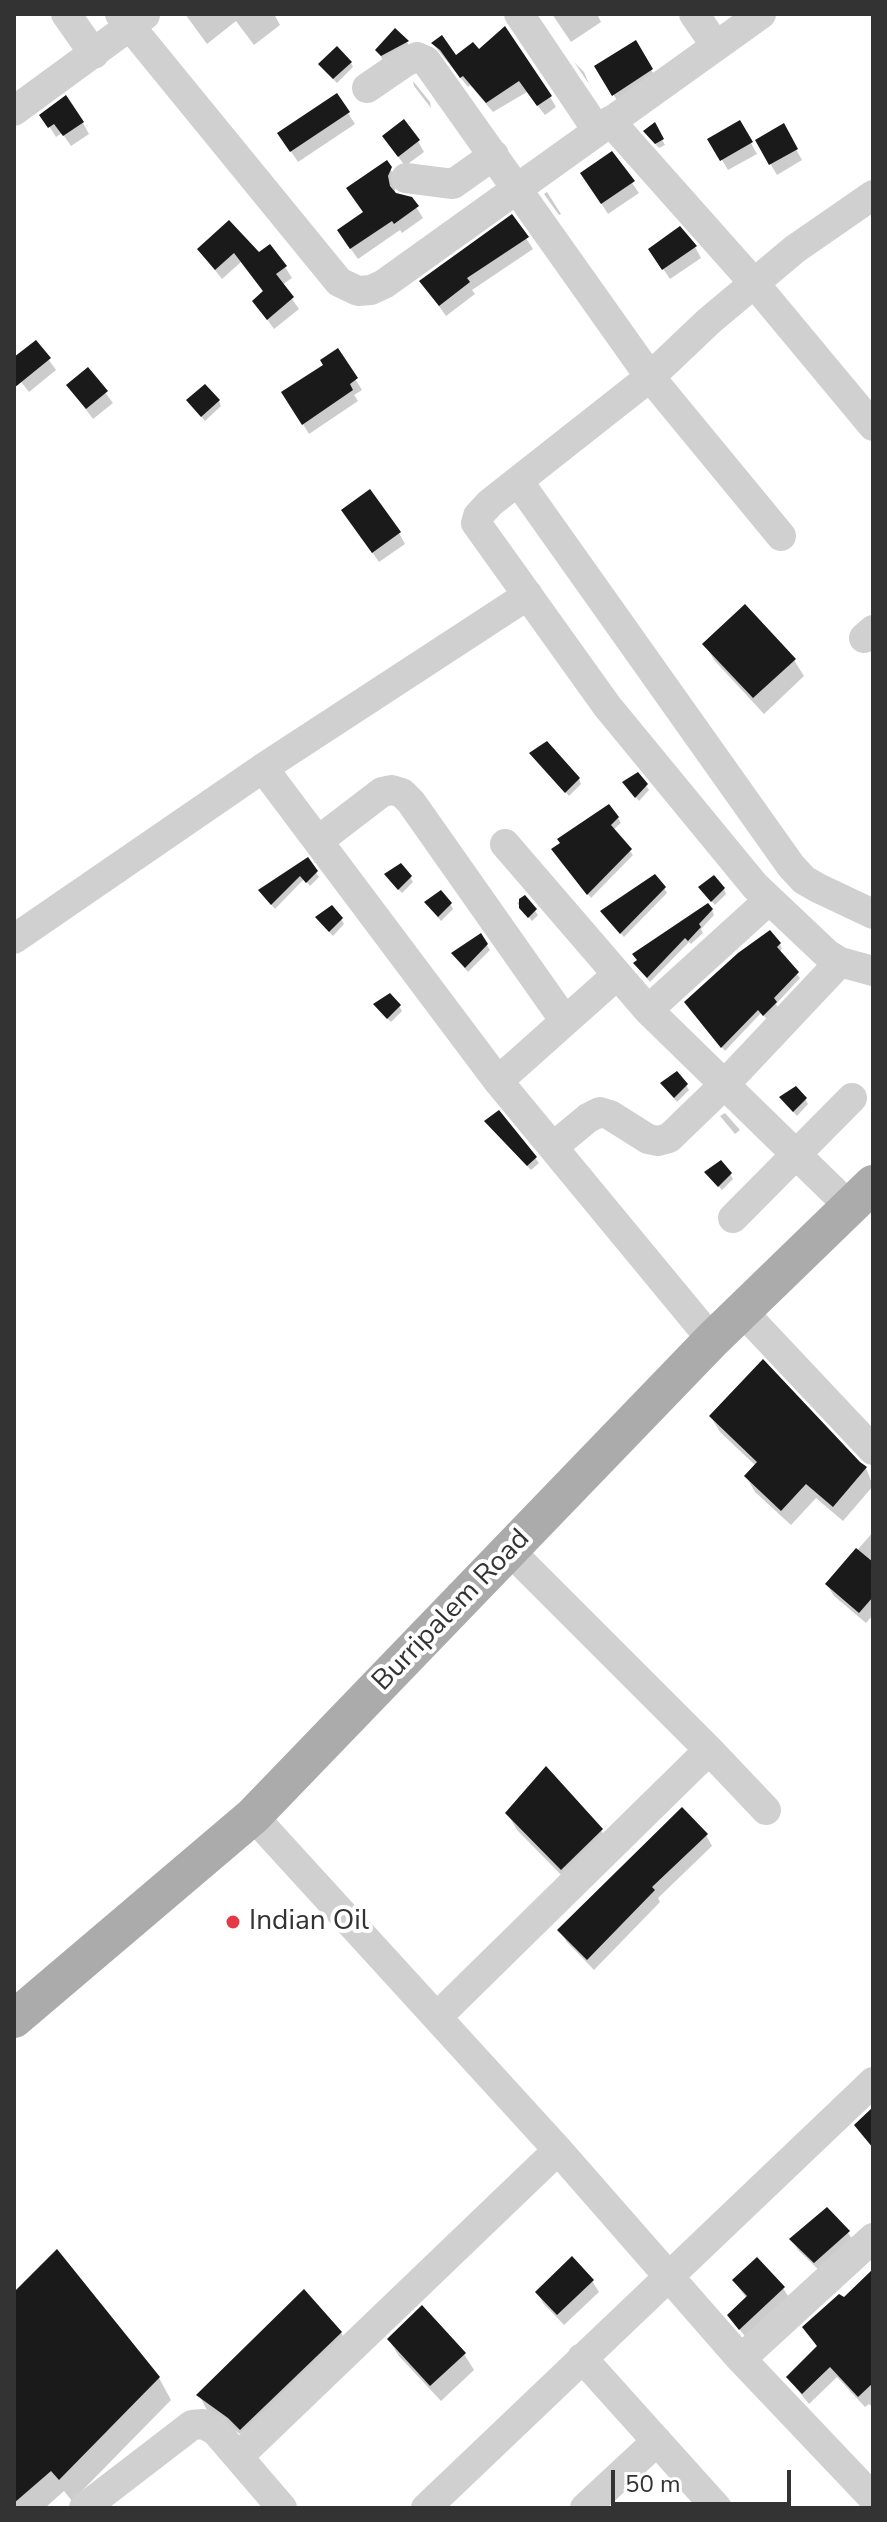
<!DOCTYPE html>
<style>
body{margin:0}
#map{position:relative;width:887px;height:2522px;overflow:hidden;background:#fff;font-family:"Nunito Sans",sans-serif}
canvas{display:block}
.frame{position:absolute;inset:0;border:16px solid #333;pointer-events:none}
.scale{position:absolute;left:611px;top:2470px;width:180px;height:36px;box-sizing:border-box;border:4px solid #333;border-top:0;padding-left:10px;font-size:24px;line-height:28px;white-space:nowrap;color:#333;-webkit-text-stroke:6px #fff;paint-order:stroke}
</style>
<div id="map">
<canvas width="887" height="2522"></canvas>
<div class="frame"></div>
<div class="scale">50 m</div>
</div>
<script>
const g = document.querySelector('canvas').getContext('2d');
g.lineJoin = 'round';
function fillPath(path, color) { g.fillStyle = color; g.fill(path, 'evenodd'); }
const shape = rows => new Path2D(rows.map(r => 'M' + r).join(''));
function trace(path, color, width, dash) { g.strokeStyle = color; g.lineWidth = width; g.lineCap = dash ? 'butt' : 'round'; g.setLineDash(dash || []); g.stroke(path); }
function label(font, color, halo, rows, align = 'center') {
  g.font = font + ' "Nunito Sans",sans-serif'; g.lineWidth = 8; g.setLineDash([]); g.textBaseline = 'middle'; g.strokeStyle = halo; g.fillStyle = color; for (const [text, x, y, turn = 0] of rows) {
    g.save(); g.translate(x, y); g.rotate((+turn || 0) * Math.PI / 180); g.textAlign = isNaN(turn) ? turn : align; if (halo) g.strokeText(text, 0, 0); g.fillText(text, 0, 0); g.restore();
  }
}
fillPath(shape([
 [185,14,274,14,280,25,254,45,236,21,207,44],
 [552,14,597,14,601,22,571,42],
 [395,31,407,42,413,52,384,62,378,51],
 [635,43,658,81,620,105,596,67],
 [433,44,456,58,479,52,550,97,556,107,545,115,527,92,493,112,470,85,468,87],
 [574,62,584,72,589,84],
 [351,63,353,67,337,83,323,69],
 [413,81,430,102,431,108,414,86],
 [348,113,355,124,298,162,286,144],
 [42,115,83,123,89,134,71,146,62,133,56,137],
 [740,123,757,154,728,170,710,140],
 [654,125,665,145,659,148,648,136],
 [783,126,802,160,777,175,757,141],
 [384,137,418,141,424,152,405,166],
 [612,154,639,193,608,214,589,184],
 [386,162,397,180,394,194,411,199,423,218,402,233,400,230,358,259,346,242,364,213],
 [547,192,561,214,559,215,544,194],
 [512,217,533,249,472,290,475,294,446,316,422,282],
 [695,247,701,258,670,279,657,260],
 [199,250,259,255,285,267,292,278,282,285,299,309,274,329,254,301,264,293,241,262,222,279],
 [36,342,56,370,29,392,14,373,14,360],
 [338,351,362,390,354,395,358,401,309,434,284,393,326,366],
 [88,370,113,403,93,419,68,385],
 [219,401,221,406,205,421,192,405],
 [350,521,399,533,405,544,379,562],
 [705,644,794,660,804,676,764,714,714,660],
 [535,758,579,779,581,784,569,796],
 [637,774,649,790,639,801,627,787],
 [618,818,621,823,613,830,633,855,591,898,556,854],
 [307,860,319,877,310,886,304,879,275,909,263,895],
 [410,877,413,882,402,893,389,880],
 [664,888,667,893,624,937,605,916],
 [724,889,726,894,715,905,703,892],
 [525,898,538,915,532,921,517,903],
 [450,904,453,909,441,921,429,907],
 [712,910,714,915,701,929,703,933,691,944,689,942,650,982,638,968],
 [341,919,344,924,333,936,320,922],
 [481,936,490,950,468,972,456,958],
 [780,944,782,949,779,952,800,978,776,1004,778,1008,767,1019,761,1013,725,1051,689,1007],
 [399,1006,402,1011,391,1022,378,1009],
 [686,1085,689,1090,677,1102,665,1088],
 [805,1099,808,1104,797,1116,784,1102],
 [499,1113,539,1163,531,1170,489,1126],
 [725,1113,740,1130,735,1134,720,1116],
 [730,1174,733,1179,722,1190,710,1177],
 [711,1417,866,1468,873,1486,843,1521,816,1498,791,1525,755,1492,746,1476,756,1466,720,1432],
 [873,1532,873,1615,866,1623,834,1596,827,1585],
 [507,1813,601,1830,611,1847,571,1885,517,1830],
 [706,1835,712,1846,658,1898,660,1902,594,1970,566,1941,560,1931],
 [827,2210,848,2233,855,2243,822,2273,798,2250,792,2240],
 [873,2272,873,2408,869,2404,865,2407,837,2377,809,2404,788,2378,818,2348,804,2328,844,2300],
 [592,2281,599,2292,564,2325,543,2303,537,2292],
 [734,2281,783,2288,790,2299,747,2339,729,2316,747,2299],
 [14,2295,159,2378,171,2400,72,2501,64,2491,45,2508,14,2508],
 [341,2333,350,2349,240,2434,208,2412,199,2395],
 [389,2340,464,2354,474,2370,441,2401,399,2356]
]), '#0003');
fillPath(shape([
 [505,26,552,96,537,106,519,81,486,103,463,76,460,78,440,50,431,43,442,35,456,55,473,42,479,49],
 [395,28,409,41,381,56,375,50],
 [636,40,653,69,612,96,594,66],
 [337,46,352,62,333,79,318,64],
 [337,93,350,112,290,152,277,133],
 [66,95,84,122,63,136,54,124,48,128,39,115],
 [404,119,420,140,398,157,382,136],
 [740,120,753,142,720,161,707,139],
 [655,122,664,139,655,144,643,131],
 [784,123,798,149,769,165,755,140],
 [612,151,635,181,601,204,580,173],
 [387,160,392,167,388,176,390,186,396,193,412,197,419,206,394,224,392,221,350,249,337,230,363,212,346,188],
 [512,214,529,237,467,278,470,282,439,306,419,281],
 [229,220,259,252,270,244,287,266,276,274,294,297,267,320,252,301,263,291,234,253,215,270,197,249],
 [680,226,697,246,662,270,648,249],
 [36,340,51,358,14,388,14,357],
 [338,348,358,378,350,384,353,390,302,425,281,392,323,365,320,360],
 [88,367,108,391,86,409,66,385],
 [205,384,220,400,201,417,186,400],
 [370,489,401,532,372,553,341,510],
 [745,604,796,659,753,698,702,644],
 [547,741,580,778,565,793,529,753],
 [638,772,648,784,635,798,622,782],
 [609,804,619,817,611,825,632,849,587,895,551,849,560,843,557,839],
 [308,857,318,871,306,883,300,876,271,905,258,890],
 [401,863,412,876,398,890,384,874],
 [655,874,666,887,620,934,600,911],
 [714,875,725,888,711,902,698,887],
 [441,890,452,903,438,917,424,902],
 [525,895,537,909,528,918,519,908,519,899],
 [708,903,713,909,699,924,701,927,688,941,685,938,647,978,633,963,637,960,632,954],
 [332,905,343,918,329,932,315,917],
 [770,930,781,943,777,947,799,972,774,998,777,1002,763,1016,758,1010,721,1048,684,1002,738,953],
 [481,933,488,944,465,968,451,953],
 [390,993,401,1005,387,1019,373,1004],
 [677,1071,688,1084,674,1098,660,1083],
 [796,1086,807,1098,793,1112,779,1097],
 [499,1110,537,1157,527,1166,484,1121],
 [721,1160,732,1173,718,1187,704,1172],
 [763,1359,860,1462,867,1467,833,1507,806,1484,781,1511,744,1476,757,1462,709,1416],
 [856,1548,873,1562,873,1597,859,1613,825,1584],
 [546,1766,603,1829,561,1870,505,1813],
 [682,1807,708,1834,652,1887,655,1890,587,1960,557,1930],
 [873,2107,873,2148,854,2125],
 [827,2207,850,2231,814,2263,789,2239],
 [57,2249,160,2377,59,2480,51,2471,14,2503,14,2292],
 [572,2256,594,2280,557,2315,535,2292],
 [757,2257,785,2287,739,2330,727,2315,747,2296,732,2280],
 [873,2269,873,2383,858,2397,830,2367,802,2394,786,2377,817,2346,802,2327,839,2294,844,2297],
 [304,2289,342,2332,240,2430,228,2418,196,2395],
 [422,2305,466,2353,430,2386,387,2339]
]), '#1a1a1a');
trace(shape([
 [66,14,94,54],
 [120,14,339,282,358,291,371,290,384,284,761,14],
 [519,14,597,130],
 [694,14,716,46],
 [367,88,405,62,417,57,426,61,650,377,781,536],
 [14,111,145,15],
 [610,121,754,283,873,426],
 [406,178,453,184,494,155],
 [873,195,795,249,709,321,650,377,490,503,478,516,476,523,607,706,755,886,827,954,840,962,873,971],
 [518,481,791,866,804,880,818,888,873,914],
 [864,638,873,630],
 [263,768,498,1081,712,1340],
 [318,841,382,792,392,790,402,793,411,802,565,1021],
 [505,844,648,1010,850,1207],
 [14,939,263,768,528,595],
 [648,1010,769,900],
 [498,1081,617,975],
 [553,1147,588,1118,600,1112,610,1115,648,1139,658,1141,669,1138,725,1084,840,962],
 [733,1218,852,1098],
 [742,1311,873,1450],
 [510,1551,709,1750,766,1810],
 [253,1816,558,2150,741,2359,873,2498],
 [438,2016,709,1750],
 [582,2358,717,2508],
 [741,2359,873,2238],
 [239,2456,558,2150],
 [84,2508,192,2425,203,2424,215,2430,282,2508],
 [426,2508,873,2082],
 [585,2508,657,2441]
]), '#d0d0d0', 30);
trace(shape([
 [14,2019,253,1816,712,1340,873,1184]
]), '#ababab', 38);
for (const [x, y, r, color] of [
 [233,1922,8,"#e63946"]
]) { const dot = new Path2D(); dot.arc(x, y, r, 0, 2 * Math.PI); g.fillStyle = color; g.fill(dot); trace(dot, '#fff', 3); }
label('28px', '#333', '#fff', [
 ["Burripalem Road",452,1611,-46]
]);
label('28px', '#333', '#fff', [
 ["Indian Oil",249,1922]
], 'left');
</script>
